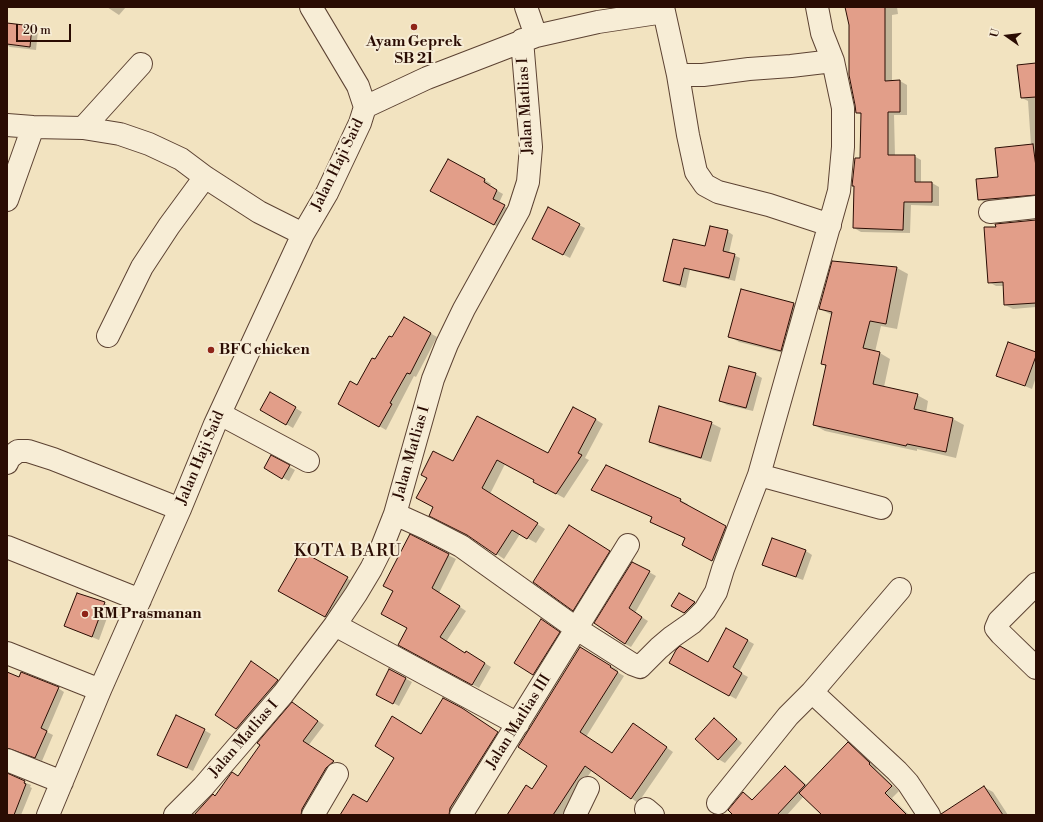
<!DOCTYPE html>
<style>
body{margin:0}
#map{position:relative;width:1043px;height:822px;overflow:hidden;background:#f2e3c0;font-family:"Libre Bodoni",serif}
canvas{display:block}
.frame{position:absolute;inset:0;border:8px solid #2a0c03;pointer-events:none}
.north{position:absolute;left:987px;top:16px;width:40px;height:40px;-webkit-text-stroke:3px #f7edd6;paint-order:stroke;rotate:284deg;font-size:11px;font-weight:700;line-height:16px;text-align:center;color:#2a0c03}
.north::after{content:'';display:block;margin:auto;width:14px;height:18px;background:#2a0c03;clip-path:polygon(50% 0,100% 100%,50% 72%,0 100%)}
.scale{position:absolute;left:16px;top:24px;width:55px;height:18px;box-sizing:border-box;border:2px solid #2a0c03;border-top:0;padding-left:5px;font-size:12px;line-height:14px;white-space:nowrap;color:#2a0c03;-webkit-text-stroke:3px #f7edd6;paint-order:stroke}
</style>
<div id="map">
<canvas width="1043" height="822"></canvas>
<div class="frame"></div>
<div class="north">U</div>
<div class="scale">20 m</div>
</div>
<script>
const g = document.querySelector('canvas').getContext('2d');
g.lineJoin = 'round';
function fillPath(path, color) { g.fillStyle = color; g.fill(path, 'evenodd'); }
const shape = rows => new Path2D(rows.map(r => 'M' + r).join(''));
function trace(path, color, width, dash) { g.strokeStyle = color; g.lineWidth = width; g.lineCap = dash ? 'butt' : 'round'; g.setLineDash(dash || []); g.stroke(path); }
function label(font, color, halo, rows, align = 'center') {
  g.font = font + ' "Libre Bodoni",serif'; g.lineWidth = 4; g.setLineDash([]); g.textBaseline = 'middle'; g.strokeStyle = halo; g.fillStyle = color; for (const [text, x, y, turn = 0] of rows) {
    g.save(); g.translate(x, y); g.rotate((+turn || 0) * Math.PI / 180); g.textAlign = isNaN(turn) ? turn : align; if (halo) g.strokeText(text, 0, 0); g.fillText(text, 0, 0); g.restore();
  }
}
fillPath(shape([
 [107,7,126,7,119,15],
 [846,7,897,7,898,14,892,15,892,81,900,81,907,85,907,115,894,115,895,156,914,156,921,160,921,183,932,183,939,187,939,206,911,205,910,233,861,232,854,228,861,159,862,115,856,112,850,25],
 [1035,7,1036,7,1036,31],
 [7,24,32,27,38,31,36,50,10,47,7,45],
 [1036,64,1036,199,986,203,979,199,1031,145,1028,101,1022,98],
 [485,180,491,184,489,186,503,194,499,203,510,210,500,228,437,194],
 [1036,221,1036,307,1013,309,1005,305,1004,286,996,286,989,282,997,227],
 [579,225,585,228,570,258,539,242],
 [727,231,733,235,729,253,740,258,735,281,690,270,686,288,670,284,664,281],
 [897,268,908,274,897,329,881,326,875,352,880,353,890,359,884,387,917,395,928,401,926,413,953,419,964,425,956,458,917,449,917,451,825,431,814,425,826,366,822,364,832,315,820,309],
 [741,290,794,304,804,310,791,355,739,342,729,336],
 [404,318,437,337,416,377,414,376,386,430,339,403,357,386,392,339],
 [1036,353,1036,377,1032,389,997,375],
 [755,374,762,378,753,411,727,405,720,401],
 [271,393,302,412,293,428,262,410],
 [595,419,603,424,585,458,589,460,564,498,542,486,535,480,505,464,490,494,545,529,536,543,520,534,504,559,470,536,454,463,549,454],
 [711,423,721,428,711,462,659,447,650,441],
 [271,457,295,470,289,481,265,468],
 [680,500,688,504,687,506,734,531,720,564,691,549,686,539,651,522,653,517],
 [576,530,616,555,580,613,573,610],
 [410,536,456,559,439,593,466,611,446,642,465,654,466,652,491,667,479,688,407,649,409,628,394,591],
 [772,539,806,551,812,555,803,580,770,568,763,564],
 [301,552,357,584,335,622,279,591],
 [633,563,656,576,635,613,648,621,631,647,625,644],
 [679,594,697,604,688,614,673,606],
 [104,603,111,607,99,640,65,626],
 [548,624,565,636,540,677,515,662],
 [727,629,754,644,739,672,748,677,736,699,670,663,708,663],
 [580,648,618,670,617,672,624,676,586,737,612,754,640,729,673,752,638,803,592,770,565,811,570,815,508,815,532,790,549,765],
 [260,668,287,686,247,734,217,715],
 [390,670,412,682,399,706,377,694],
 [7,673,19,678,58,688,64,692,47,732,53,735,42,761,19,752,13,751,7,753],
 [299,707,324,725,308,746,339,765,308,815,201,815,216,797,239,777],
 [469,713,504,737,457,815,341,815,368,804,422,735],
 [714,719,720,723,742,743,725,763,718,759],
 [204,730,211,734,193,771,165,758],
 [848,744,856,748,877,768,876,769,899,791,892,798,909,815,824,815,804,796,787,815,734,815,743,793,753,800,785,767,791,771,808,786],
 [7,775,31,785,30,787,32,788,21,815,11,813,10,815,7,815],
 [984,787,993,792,1008,815,948,815]
]), '#0003');
const building = shape([
 [845,7,885,7,885,81,900,80,900,112,888,112,888,155,915,155,915,182,932,182,932,202,904,202,903,230,853,228,854,186,852,186,855,158,860,158,861,113,856,113,855,105,849,75,849,25,845,7],
 [7,23,32,26,30,47,7,44,7,23],
 [1036,63,1036,97,1021,98,1017,65,1036,63],
 [1033,144,1036,167,1036,195,978,200,976,179,998,177,995,148,1033,144],
 [448,159,485,179,484,182,497,190,493,199,505,205,494,225,430,191,448,159],
 [548,207,580,224,563,255,532,239,548,207],
 [1036,220,1036,303,1004,305,1003,282,988,283,984,227,996,227,995,224,1036,220],
 [710,226,728,230,723,251,735,254,729,278,684,268,680,285,663,281,673,239,705,246,710,226],
 [832,261,897,267,886,324,870,321,863,348,880,352,873,384,918,394,914,409,953,418,946,452,907,444,906,446,813,425,826,365,821,364,832,312,819,309,832,261],
 [741,289,794,303,781,351,728,337,741,289],
 [404,317,431,333,410,374,407,373,390,403,392,404,379,427,338,404,350,381,357,385,372,358,375,359,389,336,392,337,404,317],
 [1008,342,1036,352,1036,356,1025,386,996,376,1008,342],
 [729,366,756,373,746,408,719,401,729,366],
 [270,392,296,407,286,425,260,410,270,392],
 [659,406,712,422,701,458,649,442,659,406],
 [573,407,596,419,578,453,582,455,556,494,533,482,534,480,497,460,482,488,538,523,527,539,512,530,496,555,467,535,429,516,433,507,416,498,427,478,421,475,433,451,453,461,477,416,548,453,573,407],
 [271,455,290,465,282,479,264,468,271,455],
 [606,465,681,499,680,501,726,526,712,561,682,545,685,538,650,522,652,517,591,490,606,465],
 [569,525,610,551,573,611,533,582,569,525],
 [410,534,449,554,432,588,460,606,440,637,465,653,466,651,485,663,472,685,398,645,407,628,381,614,393,591,383,586,410,534],
 [772,538,806,550,796,577,762,565,772,538],
 [301,551,348,577,325,617,278,591,301,551],
 [632,562,650,571,629,608,642,617,625,644,594,623,632,562],
 [77,593,105,602,92,637,64,626,77,593],
 [679,593,695,602,684,613,671,606,679,593],
 [541,619,560,632,533,675,514,663,541,619],
 [726,628,748,640,733,667,742,673,729,696,669,663,676,650,680,646,708,662,726,628],
 [580,647,611,666,610,667,618,672,580,732,612,753,633,723,667,747,631,799,585,766,553,815,507,815,526,785,532,789,547,766,518,747,580,647],
 [251,661,278,680,236,729,215,715,251,661],
 [389,669,406,678,393,704,376,695,389,669],
 [7,672,19,677,21,672,59,687,41,728,47,731,35,758,7,748,7,672],
 [443,698,462,708,498,732,450,808,449,815,340,815,353,794,367,802,394,758,375,746,392,716,421,734,443,698],
 [292,702,318,721,303,741,334,761,326,768,302,809,301,815,194,815,213,794,215,796,232,772,238,776,260,745,257,743,292,702],
 [176,715,205,729,187,768,157,755,176,715],
 [714,718,737,739,718,760,695,739,714,718],
 [848,742,870,763,869,764,892,786,885,793,907,815,822,815,799,793,848,742],
 [785,766,805,785,777,815,733,815,728,810,743,792,752,800,785,766],
 [7,773,25,781,24,783,26,784,14,815,7,815,7,773],
 [984,786,1003,815,941,815,941,814,984,786]
]);
fillPath(building, '#e29e89');
trace(building, '#2a0c03', 1);
const minor = shape([
 [526,7,536,36],
 [663,7,678,75,688,135,696,172,705,185,718,192,769,205,830,225],
 [678,75,703,75,749,69,791,66,833,61,822,33,817,7],
 [365,107,427,78,536,36,598,22,664,12],
 [7,125,33,127,83,128,120,134,149,144,181,159,205,177,259,212,303,234],
 [83,128,141,64],
 [7,200,33,127],
 [990,212,1036,207],
 [108,336,142,267,169,226,205,177],
 [220,414,308,461],
 [7,463,9,458,18,451,28,451,53,459,180,509],
 [759,475,881,508],
 [395,514,426,528,461,546,577,629,632,664,640,667,659,648,672,637,692,623,705,610,716,592,723,569,759,475,839,191,843,147,843,108,833,61],
 [7,547,140,600],
 [1036,584,999,621,996,628,1001,634,1036,668],
 [335,625,518,724],
 [7,653,100,690],
 [812,692,900,589],
 [7,760,62,782],
 [718,803,788,716,812,692,897,771,908,783,929,815],
 [646,809,653,815],
 [48,815,100,690,180,509,215,424,303,234,327,193,360,123,365,107,358,86,311,7],
 [175,815,203,787,283,694,335,625,356,594,371,569,382,547,395,514,433,379,447,344,464,309,519,210,528,182,531,147,522,40],
 [313,815,337,774],
 [461,815,628,545],
 [575,815,588,788]
]);
trace(minor, '#5c4232', 24);
trace(minor, '#f7edd6', 22);
for (const [x, y, r, color] of [
 [414,27,4,"#8f2418"],
 [211,350,4,"#8f2418"],
 [85,614,4,"#8f2418"]
]) { const dot = new Path2D(); dot.arc(x, y, r, 0, 2 * Math.PI); g.fillStyle = color; g.fill(dot); trace(dot, '#f7edd6', 1.5); }
label('bold 15px', '#2a0c03', '#f7edd6', [
 ["Ayam Geprek",414,42,"center"],
 ["SB 21",414,59,"center"],
 ["BFC chicken",219,350],
 ["RM Prasmanan",93,614]
], 'left');
label('15px', '#2a0c03', '#f7edd6', [
 ["Jalan Matlias I",526,106,-93],
 ["Jalan Haji Said",338,165,-64],
 ["Jalan Matlias I",412,453,-74],
 ["Jalan Haji Said",201,458,-67],
 ["Jalan Matlias III",519,722,-58],
 ["Jalan Matlias I",244,739,-49]
]);
g.letterSpacing = '1px';
label('17px', '#2a0c03', '#f7edd6', [
 ["KOTA BARU",348,552]
]);
g.letterSpacing = '0px';
</script>
